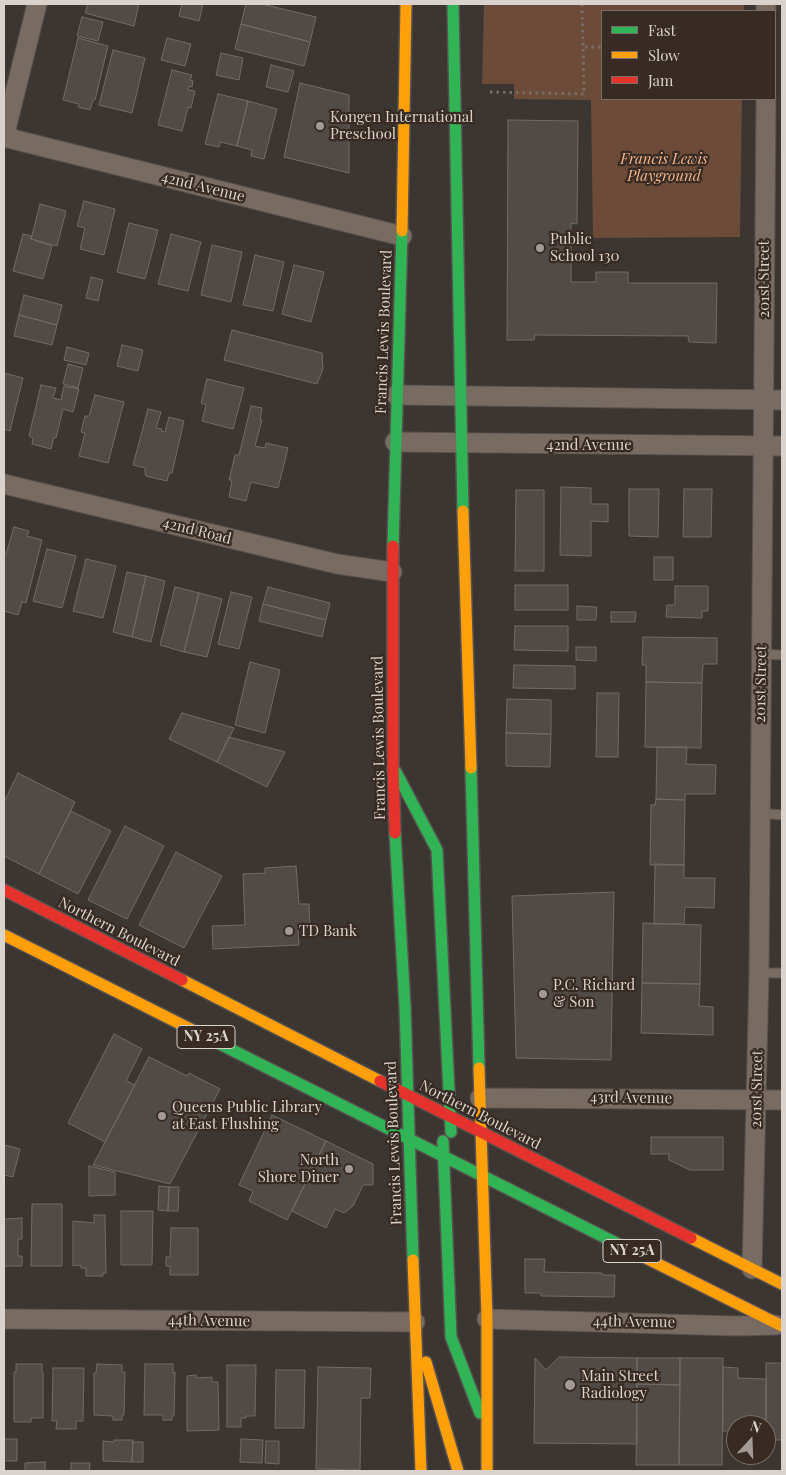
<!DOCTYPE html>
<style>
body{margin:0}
#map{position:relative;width:786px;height:1475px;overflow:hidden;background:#3c3632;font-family:"Playfair Display",serif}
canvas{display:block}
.frame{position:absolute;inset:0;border:5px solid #dad2cd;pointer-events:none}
.legend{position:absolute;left:601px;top:10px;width:175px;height:90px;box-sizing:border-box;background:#372b23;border:1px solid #786e67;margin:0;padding:6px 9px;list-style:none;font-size:15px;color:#dad2cd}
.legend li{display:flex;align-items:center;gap:10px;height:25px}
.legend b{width:25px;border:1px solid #786e67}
.north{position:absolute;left:726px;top:1415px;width:50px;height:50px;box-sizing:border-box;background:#372b23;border:1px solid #786e67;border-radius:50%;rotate:20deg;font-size:14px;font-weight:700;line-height:20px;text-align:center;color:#dad2cd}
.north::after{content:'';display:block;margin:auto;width:18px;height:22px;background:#a39b97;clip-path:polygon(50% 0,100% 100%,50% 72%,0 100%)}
</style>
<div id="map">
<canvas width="786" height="1475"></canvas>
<div class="frame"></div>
<ul class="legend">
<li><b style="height:6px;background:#30b455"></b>Fast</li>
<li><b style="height:6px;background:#ff9f0a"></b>Slow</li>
<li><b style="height:6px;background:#e5322d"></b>Jam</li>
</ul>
<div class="north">N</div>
</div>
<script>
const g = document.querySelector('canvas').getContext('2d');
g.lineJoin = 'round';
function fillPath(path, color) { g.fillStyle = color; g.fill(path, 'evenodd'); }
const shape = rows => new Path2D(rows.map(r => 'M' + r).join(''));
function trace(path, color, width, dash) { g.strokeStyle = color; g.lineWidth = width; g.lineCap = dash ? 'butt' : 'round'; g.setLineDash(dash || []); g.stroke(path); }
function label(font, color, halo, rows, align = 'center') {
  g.font = font + ' "Playfair Display",serif'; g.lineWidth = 4.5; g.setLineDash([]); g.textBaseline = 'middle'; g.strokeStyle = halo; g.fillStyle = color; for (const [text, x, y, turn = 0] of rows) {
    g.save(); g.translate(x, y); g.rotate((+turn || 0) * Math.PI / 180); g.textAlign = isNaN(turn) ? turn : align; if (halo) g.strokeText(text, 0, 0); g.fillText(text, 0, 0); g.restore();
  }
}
fillPath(shape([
 [484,4,744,4,744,11,602,11,602,99,742,99,740,237,593,238,591,100,514,99,514,84,482,84]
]), '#6c4c38');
const building = shape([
 [88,4,139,4,134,26,85,13,88,4],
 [182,4,203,4,199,21,179,16,182,4],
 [246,4,262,4,316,17,310,42,241,24,246,4],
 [82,17,103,22,98,41,77,36,82,17],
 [241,24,310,42,304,66,235,49,241,24],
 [78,38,108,46,95,100,93,100,90,110,78,107,79,104,63,100,78,38],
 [167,38,191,44,185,66,161,60,167,38],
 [113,50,145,58,132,113,99,105,113,50],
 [221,53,243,58,239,80,216,75,221,53],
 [271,65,294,71,288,92,266,87,271,65],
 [172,70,192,75,190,80,193,81,192,87,189,86,188,90,195,91,191,108,188,107,182,131,158,125,172,70],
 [300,83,349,95,349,173,284,157,300,83],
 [218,94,248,101,237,146,220,142,219,147,205,144,218,94],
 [248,101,277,109,264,159,251,156,252,150,237,146,248,101],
 [508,120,578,121,577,224,571,223,571,282,596,282,596,272,628,272,628,283,717,283,716,343,689,342,688,336,535,335,534,340,507,340,508,120],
 [84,201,115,209,104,255,80,249,85,228,77,226,84,201],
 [40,204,66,211,57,246,31,239,40,204],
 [129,223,158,230,145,279,117,272,129,223],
 [23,234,32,236,31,239,52,246,43,279,13,271,23,234],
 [171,234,201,242,188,291,158,284,171,234],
 [212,245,242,252,231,302,201,295,212,245],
 [255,255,284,262,273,311,243,305,255,255],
 [294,265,324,272,311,322,282,314,294,265],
 [91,277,103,280,98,301,86,298,91,277],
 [24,295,62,305,57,325,19,315,24,295],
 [19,315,57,325,52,345,14,336,19,315],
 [232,330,322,353,323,369,317,384,224,360,232,330],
 [122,345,143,350,138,371,117,366,122,345],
 [67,347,89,353,86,365,64,360,67,347],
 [68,364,83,368,78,388,63,384,68,364],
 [4,373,23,378,10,431,4,429,4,373],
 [207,379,244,388,233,429,202,421,206,405,201,403,207,379],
 [41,385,56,388,53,398,61,400,64,386,79,389,73,412,63,409,56,438,54,437,51,449,32,444,33,438,29,436,41,385],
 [95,395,124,402,108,463,79,456,85,433,81,432,85,416,89,416,95,395],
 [251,406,262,408,260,420,262,420,255,446,265,448,266,443,288,448,278,488,251,482,246,501,229,497,232,480,229,480,235,455,239,455,251,406],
 [148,409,161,412,156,428,162,429,161,431,165,432,169,417,184,421,172,473,169,473,167,481,146,476,145,472,145,468,133,465,148,409],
 [561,487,591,488,591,504,608,504,608,522,591,521,591,556,560,555,561,487],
 [629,489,659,489,658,537,629,536,629,489],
 [684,489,712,489,711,537,683,537,684,489],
 [516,490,544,490,544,571,515,571,516,490],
 [14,527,29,531,27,536,42,540,26,603,22,602,18,615,4,611,4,554,6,554,14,527],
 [47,549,76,556,62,608,33,601,47,549],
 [654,557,673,557,673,580,654,580,654,557],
 [86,559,116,566,103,618,73,611,86,559],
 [127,572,146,576,132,637,113,632,127,572],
 [146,576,165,581,151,642,132,637,146,576],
 [515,585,568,585,568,610,515,610,515,585],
 [675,586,708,586,708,611,702,611,702,618,666,617,667,605,675,605,675,586],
 [175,587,199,593,184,652,160,645,175,587],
 [268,587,330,603,326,620,263,604,268,587],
 [231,592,252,597,239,649,218,644,231,592],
 [199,593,222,599,207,657,184,652,199,593],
 [263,604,326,620,322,637,259,621,263,604],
 [577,606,597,607,596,620,577,620,577,606],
 [611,612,636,612,635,622,611,622,611,612],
 [515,626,568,626,568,651,514,650,515,626],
 [643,637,717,638,717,664,703,664,702,683,646,682,646,665,642,665,643,637],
 [576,647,596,647,596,661,576,660,576,647],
 [250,662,280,670,265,733,235,725,250,662],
 [514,665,575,666,575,689,513,688,514,665],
 [646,682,702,683,701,748,645,747,646,682],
 [597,693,619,693,618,757,596,757,597,693],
 [507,699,551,700,551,734,506,733,507,699],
 [182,713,234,728,217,762,169,739,182,713],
 [506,733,551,734,550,767,506,766,506,733],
 [229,737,285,752,267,787,217,762,229,737],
 [657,747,687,747,686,764,716,765,715,794,685,794,685,800,656,799,657,747],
 [18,773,75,802,39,874,4,856,4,802,18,773],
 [656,799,685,800,684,865,650,865,651,805,655,805,656,799],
 [71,811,111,831,78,894,39,874,71,811],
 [125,826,164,846,127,919,88,900,125,826],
 [176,852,222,876,184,948,139,925,176,852],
 [655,864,684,865,684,878,715,878,714,908,685,907,684,924,654,924,655,864],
 [296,866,299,904,309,904,310,928,298,929,299,945,213,949,212,926,245,925,243,874,265,873,265,868,296,866],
 [614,892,611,1060,516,1058,512,896,614,892],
 [643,923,701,925,700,984,642,983,643,923],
 [642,983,700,984,699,1006,713,1007,713,1035,641,1033,642,983],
 [114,1034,142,1049,126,1081,135,1085,105,1142,68,1123,114,1034],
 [149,1057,187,1076,189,1073,220,1089,170,1184,93,1165,149,1057],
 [272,1115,326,1141,287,1220,249,1201,253,1191,239,1185,272,1115],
 [651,1137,723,1137,723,1170,690,1170,669,1160,669,1154,651,1154,651,1137],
 [326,1141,373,1164,373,1185,363,1185,353,1206,344,1213,335,1209,326,1228,292,1211,326,1141],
 [4,1145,20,1149,13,1177,4,1175,4,1145],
 [89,1166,115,1172,115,1195,89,1196,89,1166],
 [159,1186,169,1187,168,1211,158,1210,159,1186],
 [169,1187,179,1187,178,1211,168,1211,169,1187],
 [32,1204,62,1204,62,1266,31,1266,32,1204],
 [121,1211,153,1211,152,1265,121,1265,121,1211],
 [94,1215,105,1215,106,1273,103,1273,103,1276,86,1276,86,1268,81,1268,81,1265,73,1266,73,1221,94,1223,94,1215],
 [22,1218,22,1239,18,1239,18,1256,22,1256,22,1266,4,1266,4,1219,22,1218],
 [171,1228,198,1228,198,1275,170,1275,170,1266,166,1266,166,1257,170,1257,171,1228],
 [525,1259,545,1259,544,1272,602,1273,602,1275,615,1275,614,1297,541,1296,541,1293,525,1293,525,1259],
 [559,1357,637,1358,637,1444,534,1443,535,1358,546,1370,559,1357],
 [637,1358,680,1358,680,1385,637,1384,637,1358],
 [680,1358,723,1358,722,1465,679,1465,680,1358],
 [766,1363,782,1363,782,1440,766,1440,766,1363],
 [16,1364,42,1364,42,1372,43,1372,43,1418,31,1418,31,1422,14,1422,14,1372,16,1372,16,1364],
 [97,1364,122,1365,122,1372,125,1372,124,1415,122,1415,122,1420,113,1420,113,1416,94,1415,94,1373,96,1373,97,1364],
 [145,1364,173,1364,173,1373,175,1372,174,1416,172,1416,172,1420,163,1420,163,1415,144,1415,145,1364],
 [227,1365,256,1365,255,1416,246,1416,246,1418,241,1418,241,1427,227,1427,227,1365],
 [318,1367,371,1368,370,1398,361,1398,360,1470,316,1469,318,1367],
 [723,1367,738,1368,738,1378,766,1379,766,1425,736,1425,736,1431,723,1431,723,1367],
 [53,1368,84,1368,83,1421,76,1421,76,1429,56,1429,57,1421,52,1421,53,1368],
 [276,1370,305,1370,304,1428,275,1428,276,1370],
 [196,1375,196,1378,212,1377,212,1382,218,1382,219,1430,187,1431,187,1376,196,1375],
 [637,1384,680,1385,679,1465,636,1465,637,1384],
 [4,1439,17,1439,17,1461,4,1461,4,1439],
 [241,1439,263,1440,262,1463,240,1462,241,1439],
 [114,1440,133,1440,132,1462,103,1461,103,1441,114,1442,114,1440],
 [266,1441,279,1441,279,1464,265,1463,266,1441],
 [133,1442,143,1442,143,1462,132,1462,133,1442],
 [45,1462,45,1471,25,1471,25,1463,45,1462],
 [71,1463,90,1463,89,1471,71,1471,71,1463]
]);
fillPath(building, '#514b48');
trace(building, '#716b67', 1);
const lane = shape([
 [761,654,782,655],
 [760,813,782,815],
 [759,973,782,973]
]);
const street = shape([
 [766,11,766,4],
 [4,137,402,236],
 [4,137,37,4],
 [396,395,782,400],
 [395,442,782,446],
 [4,484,337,564,392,572],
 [480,1098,782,1100],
 [752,1269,759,973,766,99],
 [4,1319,415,1322],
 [487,1319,736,1326,776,1325]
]);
const fast = shape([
 [453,4,463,511],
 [393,546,402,231],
 [471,768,479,1068],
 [396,772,437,850,451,1132],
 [395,833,405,1007,413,1260],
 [214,1041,620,1245],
 [443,1141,451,1337,480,1413]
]);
const slow = shape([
 [402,231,406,4],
 [463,511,471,768],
 [4,935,214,1041],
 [182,980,380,1081],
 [479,1068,487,1319,487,1471],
 [691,1238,782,1284],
 [620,1245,782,1326],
 [413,1260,421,1471],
 [426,1362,458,1471]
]);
const jam = shape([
 [393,546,393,767,395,833],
 [4,890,182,980],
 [380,1081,691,1238]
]);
trace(lane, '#58524f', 11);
trace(street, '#58524f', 21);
trace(fast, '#58524f', 14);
trace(slow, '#58524f', 14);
trace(jam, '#58524f', 14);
trace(shape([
 [582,4,583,47],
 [490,92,584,94,583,47,602,47]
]), '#786d67', 3, [2.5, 4]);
trace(lane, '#786b62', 9);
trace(street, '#786b62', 19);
trace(fast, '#30b455', 11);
trace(slow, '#ff9f0a', 11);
trace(jam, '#e5322d', 11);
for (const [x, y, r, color] of [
 [320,126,5,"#a39b97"],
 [540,248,5,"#a39b97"],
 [289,931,5,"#a39b97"],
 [543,994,5,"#a39b97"],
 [162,1116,5,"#a39b97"],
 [349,1169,5,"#a39b97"],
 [570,1385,6,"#a39b97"]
]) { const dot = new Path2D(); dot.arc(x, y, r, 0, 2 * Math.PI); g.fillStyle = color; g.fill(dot); trace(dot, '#372b23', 2); }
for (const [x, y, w] of [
 [206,1037,58],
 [632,1251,58]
]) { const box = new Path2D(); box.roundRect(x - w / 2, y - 11.5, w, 23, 4); g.fillStyle = '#372b23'; g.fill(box); trace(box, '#dad2cd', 1); }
label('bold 14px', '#dad2cd', null, [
 ["NY 25A",206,1037],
 ["NY 25A",632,1251]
]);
label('15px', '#dad2cd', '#372b23', [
 ["Kongen International",330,117],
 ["Preschool",330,134],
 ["Public",550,239],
 ["School 130",550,256],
 ["TD Bank",299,931],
 ["P.C. Richard",553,985],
 ["& Son",553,1002],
 ["Queens Public Library",172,1107],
 ["at East Flushing",172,1124],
 ["North",339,1160,"right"],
 ["Shore Diner",339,1177,"right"],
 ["Main Street",581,1376],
 ["Radiology",581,1393]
], 'left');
label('italic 15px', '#f5b389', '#372b23', [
 ["Francis Lewis",664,159],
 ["Playground",664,176]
]);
label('15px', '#dad2cd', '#372b23', [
 ["42nd Avenue",203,187,14],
 ["201st Street",764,279,-90],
 ["Francis Lewis Boulevard",384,332,-88],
 ["42nd Avenue",589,445],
 ["42nd Road",197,531,14],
 ["201st Street",761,684,-89],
 ["Francis Lewis Boulevard",379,738,-91],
 ["Northern Boulevard",119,932,27],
 ["201st Street",757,1089,-89],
 ["43rd Avenue",631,1098,1],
 ["Northern Boulevard",480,1115,27],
 ["Francis Lewis Boulevard",394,1143,-92],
 ["44th Avenue",209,1321,1],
 ["44th Avenue",634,1322,1]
]);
</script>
